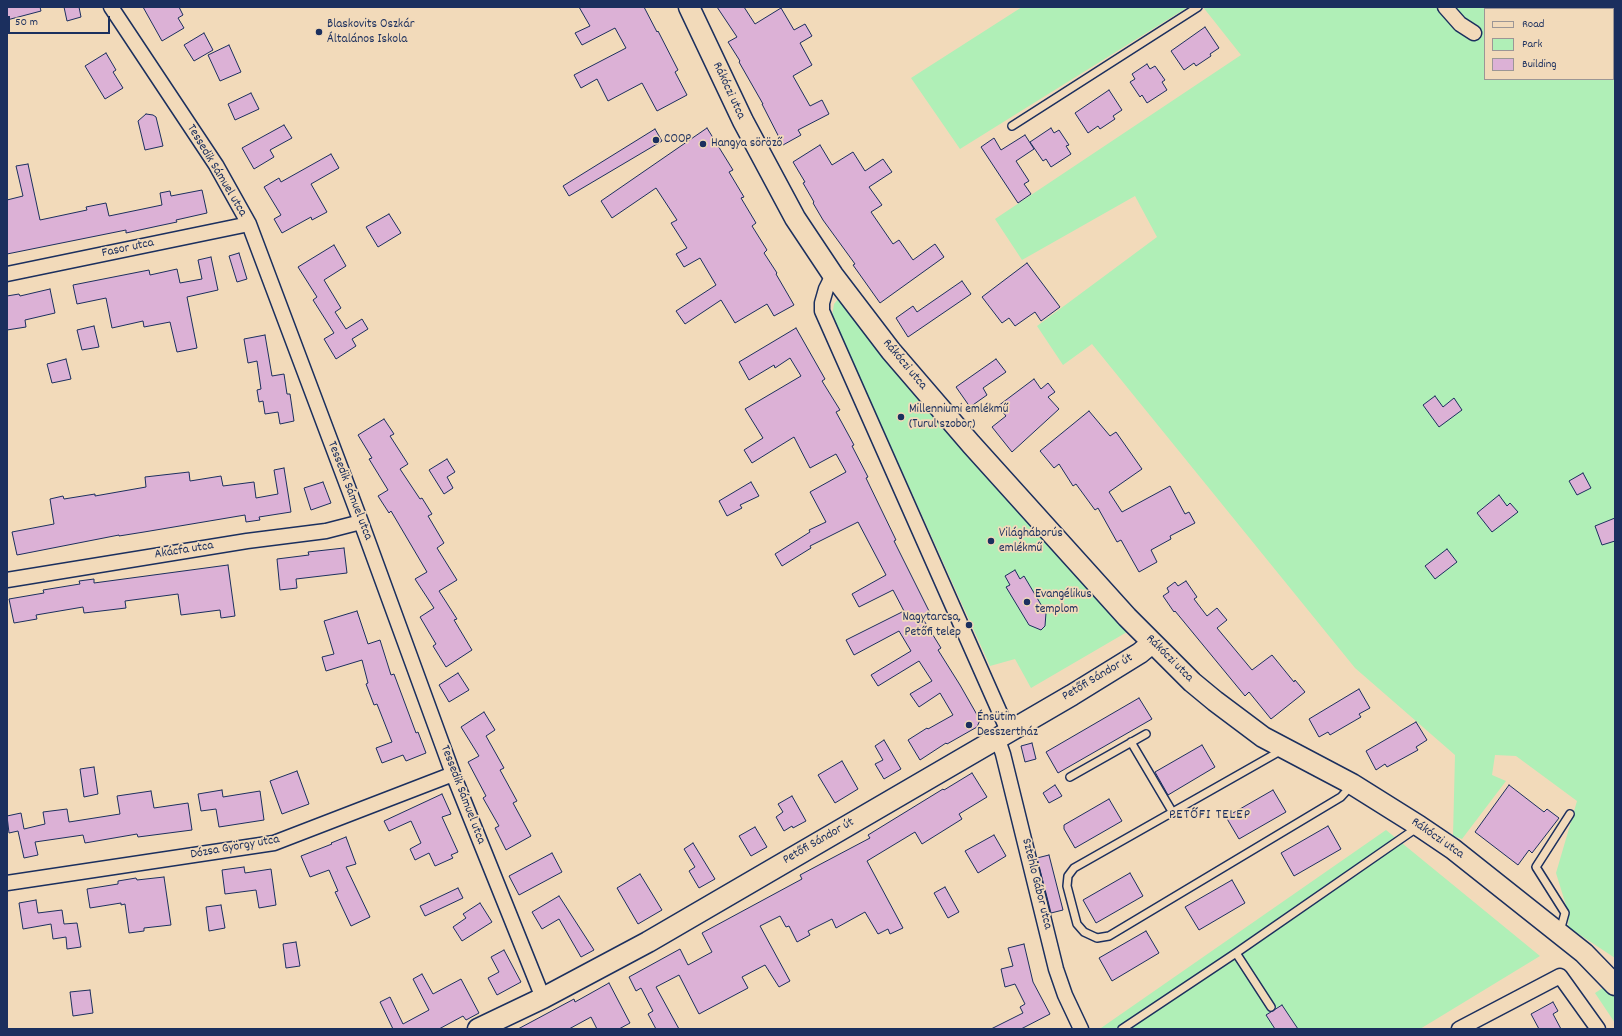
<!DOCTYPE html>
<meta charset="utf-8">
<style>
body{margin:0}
#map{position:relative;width:1622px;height:1036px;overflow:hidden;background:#f2daba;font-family:Dekko,sans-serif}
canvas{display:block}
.frame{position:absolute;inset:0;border:8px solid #1b2f5e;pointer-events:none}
.legend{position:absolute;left:1484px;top:8px;width:130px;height:72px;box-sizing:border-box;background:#f2daba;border:1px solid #9c9695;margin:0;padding:5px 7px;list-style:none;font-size:12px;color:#1b2f5e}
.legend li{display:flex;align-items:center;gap:8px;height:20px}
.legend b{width:20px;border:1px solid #9c9695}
.scale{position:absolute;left:8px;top:16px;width:102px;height:18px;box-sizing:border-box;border:2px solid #1b2f5e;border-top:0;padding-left:5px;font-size:12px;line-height:14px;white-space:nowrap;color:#1b2f5e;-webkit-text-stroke:3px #f2daba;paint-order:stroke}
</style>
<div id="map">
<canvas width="1622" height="1036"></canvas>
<div class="frame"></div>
<ul class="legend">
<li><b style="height:5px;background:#f2daba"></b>Road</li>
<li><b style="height:11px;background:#b0efb7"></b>Park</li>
<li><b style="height:11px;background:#dcb1d6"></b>Building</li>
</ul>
<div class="scale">50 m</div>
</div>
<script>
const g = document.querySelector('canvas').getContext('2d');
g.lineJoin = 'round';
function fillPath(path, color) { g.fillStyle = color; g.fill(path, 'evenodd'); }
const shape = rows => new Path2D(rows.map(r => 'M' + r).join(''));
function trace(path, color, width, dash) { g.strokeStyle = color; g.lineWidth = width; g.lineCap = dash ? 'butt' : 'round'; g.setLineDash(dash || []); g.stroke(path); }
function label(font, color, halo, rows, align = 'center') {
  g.font = font + ' Dekko,sans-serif'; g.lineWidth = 3.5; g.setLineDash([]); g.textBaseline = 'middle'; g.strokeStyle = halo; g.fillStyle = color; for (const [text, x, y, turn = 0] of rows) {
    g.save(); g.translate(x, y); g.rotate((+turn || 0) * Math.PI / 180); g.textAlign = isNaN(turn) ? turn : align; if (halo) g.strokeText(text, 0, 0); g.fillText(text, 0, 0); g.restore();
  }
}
fillPath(shape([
 [1022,7,1188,7,960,149,911,78],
 [1203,7,1615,7,1615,958,1568,927,1569,915,1556,873,1577,801,1516,756,1495,755,1492,775,1506,781,1462,839,1453,836,1455,755,1355,668,1092,344,1063,365,1037,326,1157,237,1135,196,1022,260,995,219,1241,55],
 [1485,9,1613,9,1613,79,1485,79],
 [839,298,885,361,1006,498,1127,632,1031,688,1015,659,990,666,832,316,834,304],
 [1386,830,1540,956,1420,1029,1101,1029,1101,1028],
 [1615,980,1615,1023,1595,993]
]), '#b0efb7');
const building = shape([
 [7,7,40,7,41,11,7,20,7,7],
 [64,7,79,7,81,17,67,21,64,7],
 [143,7,179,7,183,15,178,18,184,28,162,41,143,7],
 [579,7,644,7,657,32,658,31,678,70,675,72,687,95,657,111,642,83,608,101,597,79,581,88,574,75,626,48,615,28,582,45,575,33,590,26,579,7],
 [717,7,744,7,755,24,781,8,794,30,805,24,812,36,800,43,812,65,793,76,810,106,822,100,829,114,798,130,801,135,783,145,762,104,763,104,739,62,740,61,728,42,737,37,717,7],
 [1205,27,1219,48,1210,54,1211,56,1196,66,1194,63,1184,70,1171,51,1205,27],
 [204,33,213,50,194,61,184,45,204,33],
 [229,45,241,72,220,81,208,55,229,45],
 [106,53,116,70,113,72,123,88,105,99,85,66,106,53],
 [1147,64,1150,69,1155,66,1165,80,1162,82,1167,90,1147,103,1142,95,1140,97,1130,82,1135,79,1132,74,1147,64],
 [1109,90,1122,110,1113,116,1115,119,1100,129,1098,126,1088,133,1075,113,1109,90],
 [251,93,259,109,235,120,228,104,251,93],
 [146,114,153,115,156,117,163,146,145,150,138,121,146,114],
 [284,125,292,138,270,150,274,157,254,169,242,148,284,125],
 [707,128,733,170,729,172,744,197,741,198,756,223,752,226,767,250,764,253,777,273,776,274,794,305,774,316,767,304,735,323,721,300,685,324,676,311,716,285,700,258,684,267,676,254,687,248,671,223,677,220,656,188,612,218,601,201,707,128],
 [1051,128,1054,133,1059,130,1069,145,1066,146,1071,154,1051,167,1046,159,1043,161,1030,142,1051,128],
 [655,129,662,141,569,196,563,186,655,129],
 [1025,135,1034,149,1016,161,1029,181,1024,184,1031,194,1018,203,981,147,994,138,1001,150,1025,135],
 [820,145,832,165,853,152,865,171,883,159,892,172,869,187,882,205,871,212,893,244,899,240,913,260,935,244,944,257,880,303,853,265,855,264,823,220,813,203,814,202,803,183,805,182,793,162,820,145],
 [331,154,339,168,311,184,327,212,312,220,311,217,282,233,274,219,281,215,264,187,279,178,281,182,331,154],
 [28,164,40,220,87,210,86,207,106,203,109,216,162,205,160,193,170,191,171,196,202,190,207,213,176,220,177,222,158,226,126,233,126,230,7,254,7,200,23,196,16,166,28,164],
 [389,214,401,233,378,247,366,227,389,214],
 [334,245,346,266,324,280,341,308,335,312,346,329,362,319,368,329,352,339,356,346,336,359,324,339,334,333,313,300,317,297,298,267,334,245],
 [239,253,247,279,237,282,229,256,239,253],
 [211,257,218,290,187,297,197,348,177,352,170,322,144,327,143,321,112,328,106,298,77,304,73,285,149,270,150,275,177,269,180,283,202,279,198,260,211,257],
 [1027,263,1060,307,1041,321,1035,312,1015,326,1009,318,1002,323,982,297,1027,263],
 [962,281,971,294,908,337,896,318,913,306,917,312,962,281],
 [50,289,55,313,25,320,26,327,7,330,7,296,19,294,20,296,50,289],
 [94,326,99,347,82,350,77,330,94,326],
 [796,328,825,379,822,381,840,410,836,412,854,445,852,446,868,477,866,478,896,540,894,541,931,615,923,619,941,648,938,650,960,685,980,720,977,727,947,744,946,743,920,760,908,740,927,728,928,729,953,715,940,693,919,707,910,694,932,681,919,661,878,686,871,675,911,651,899,631,854,655,846,640,904,611,893,590,859,607,852,594,886,575,858,522,810,546,811,548,782,566,775,554,810,532,809,530,826,522,810,492,846,472,836,454,810,468,794,437,752,463,744,450,763,438,745,409,801,376,790,358,775,368,774,365,749,380,739,362,796,328],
 [265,335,272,376,284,374,287,394,290,394,294,421,280,424,278,412,265,414,263,401,259,402,257,390,261,389,257,361,248,363,244,339,265,335],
 [66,359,71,379,52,383,47,364,66,359],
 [996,359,1006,372,983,388,987,395,970,407,956,387,996,359],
 [1034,379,1041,389,1048,383,1055,392,1048,397,1059,409,1012,452,992,427,1006,416,998,406,1034,379],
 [1435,396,1443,407,1454,398,1462,410,1439,427,1423,405,1435,396],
 [1089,411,1110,436,1116,432,1142,469,1109,492,1122,512,1170,486,1185,514,1189,512,1195,523,1170,536,1171,539,1151,550,1157,562,1139,572,1121,540,1117,542,1098,508,1095,510,1076,484,1073,486,1059,464,1054,468,1040,451,1089,411],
 [384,419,394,434,390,436,408,464,400,469,420,499,422,498,432,514,428,516,444,543,437,548,457,580,439,591,457,619,454,620,472,650,446,667,433,646,436,644,420,617,434,608,415,579,427,572,391,511,389,513,378,496,388,490,369,459,372,458,358,435,384,419],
 [447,459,455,472,447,477,453,488,444,494,429,470,447,459],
 [284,468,291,512,259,517,260,520,246,522,245,515,144,532,119,536,119,535,17,555,12,532,54,524,50,499,63,496,64,499,95,494,95,496,146,487,145,477,189,472,190,481,221,476,223,486,254,482,256,498,278,494,274,470,284,468],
 [1583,473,1591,488,1577,495,1569,481,1583,473],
 [323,482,331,503,311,510,304,488,323,482],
 [751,482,759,496,740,505,742,508,727,516,719,501,751,482],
 [1499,495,1507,506,1510,503,1518,512,1492,532,1477,513,1499,495],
 [1615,518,1615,541,1602,545,1595,526,1615,518],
 [344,548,347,573,296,579,297,588,280,590,277,559,309,555,308,552,344,548],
 [1447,549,1457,562,1435,579,1425,566,1447,549],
 [228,565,235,616,221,618,220,610,181,615,178,594,125,601,126,608,84,613,83,607,36,615,37,619,14,623,9,599,44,593,43,590,80,584,79,581,94,579,94,583,228,565],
 [1015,570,1020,579,1024,576,1046,613,1045,626,1041,630,1029,625,1006,587,1010,585,1005,576,1015,570],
 [1186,581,1197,597,1194,599,1207,616,1217,608,1227,620,1217,628,1252,670,1272,655,1294,682,1295,680,1305,692,1271,719,1249,692,1245,696,1175,611,1174,612,1163,596,1169,592,1167,588,1175,582,1178,586,1186,581],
 [357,611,368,644,380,640,391,675,394,674,416,733,418,732,426,753,406,761,403,755,382,763,376,748,392,742,377,704,374,705,366,684,368,683,362,660,326,671,322,657,334,654,324,621,357,611],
 [458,673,469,690,449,702,439,685,458,673],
 [1359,689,1370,708,1359,714,1361,717,1330,735,1328,732,1319,737,1309,719,1359,689],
 [1139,698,1152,719,1058,773,1046,752,1139,698],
 [484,712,495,730,486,736,504,768,500,770,517,801,513,803,531,836,506,850,495,828,499,826,483,798,486,796,468,762,479,756,461,727,484,712],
 [1416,722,1427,740,1416,747,1418,750,1387,767,1385,764,1376,770,1366,751,1416,722],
 [884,740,901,769,884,779,875,764,883,760,875,746,884,740],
 [1032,743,1036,759,1025,762,1021,746,1032,743],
 [1202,745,1215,767,1168,795,1155,772,1202,745],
 [842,761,858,789,835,803,818,775,842,761],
 [94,767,98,794,84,797,80,769,94,767],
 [297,771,309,804,282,814,270,781,297,771],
 [972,773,987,797,959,814,962,819,922,844,915,832,867,861,903,928,890,934,888,929,878,934,865,912,836,928,832,919,808,931,810,935,797,942,789,926,786,927,780,916,760,926,790,981,779,987,765,965,742,977,748,988,699,1014,679,975,656,987,679,1029,656,1029,648,1014,653,1011,641,988,636,991,629,977,680,949,688,965,712,952,702,933,802,879,800,875,870,838,868,835,943,789,944,790,972,773],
 [1055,785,1062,796,1049,803,1043,793,1055,785],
 [1509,785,1544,812,1547,809,1559,818,1532,853,1529,850,1518,865,1475,832,1509,785],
 [222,790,223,797,260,791,264,820,219,827,216,809,201,811,198,794,222,790],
 [1273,790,1286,812,1239,839,1226,817,1273,790],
 [151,791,154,808,188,803,192,830,138,837,137,834,85,843,83,835,35,842,38,855,24,858,18,831,9,833,7,816,21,813,24,829,45,824,43,812,67,809,69,822,120,814,117,796,151,791],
 [442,794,451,814,442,817,458,852,451,855,453,858,435,866,429,853,415,860,410,849,421,843,411,821,389,831,384,821,442,794],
 [792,796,806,821,793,828,792,826,784,831,776,817,783,812,778,804,792,796],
 [1109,799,1122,821,1075,848,1064,829,1064,825,1109,799],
 [1328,826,1341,849,1294,876,1281,853,1328,826],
 [755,827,767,847,751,856,739,836,755,827],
 [994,835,1006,856,978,873,965,851,994,835],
 [346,837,356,864,346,867,370,917,351,926,335,892,338,891,329,870,310,877,301,856,332,844,331,843,346,837],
 [693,843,715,879,699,888,689,871,695,867,684,849,693,843],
 [552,853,562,872,519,895,509,876,552,853],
 [1049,855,1063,910,1051,913,1037,858,1049,855],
 [244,867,245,873,271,869,276,905,259,908,256,890,225,894,222,870,244,867],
 [1130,873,1143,896,1096,923,1083,900,1130,873],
 [640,874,662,910,638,924,617,888,640,874],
 [164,877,171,925,144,928,144,931,129,933,125,904,121,905,121,903,90,908,87,889,118,884,118,881,136,878,137,880,164,877],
 [1232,880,1245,903,1199,930,1185,907,1232,880],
 [945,887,959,912,948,918,934,893,945,887],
 [458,888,463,898,425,916,420,906,458,888],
 [559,896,594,950,581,957,559,919,542,929,532,912,559,896],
 [36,900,38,913,62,910,64,924,77,923,81,947,67,949,66,937,53,939,51,924,23,929,19,903,36,900],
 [480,903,492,922,462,941,453,927,466,918,463,914,480,903],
 [221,905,225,928,209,931,206,907,221,905],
 [1146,931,1159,953,1112,981,1099,958,1146,931],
 [296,942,300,966,286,968,283,944,296,942],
 [1024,944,1033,982,1050,1014,1021,1029,991,1029,1023,1013,1020,1007,1025,1004,1015,984,1005,987,1001,969,1013,966,1008,948,1024,944],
 [504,950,521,982,497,995,488,978,499,972,491,957,504,950],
 [422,974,433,994,461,979,479,1013,466,1020,463,1016,439,1029,393,1029,380,1002,390,997,403,1024,429,1010,413,979,422,974],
 [609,983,630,1023,619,1029,597,1029,591,1017,569,1029,518,1029,574,999,575,1002,609,983],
 [90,990,93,1013,73,1016,70,992,90,990],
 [1553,1002,1558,1011,1553,1014,1561,1029,1539,1029,1531,1014,1553,1002],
 [1282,1005,1298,1029,1275,1029,1266,1015,1282,1005]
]);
fillPath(building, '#dcb1d6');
trace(building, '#1b2f5e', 1);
const lane = shape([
 [1012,126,1198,7],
 [1131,742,1173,813],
 [1282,750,1074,868,1068,876,1067,886,1077,924,1084,932,1097,938,1109,936,1341,797,1351,786],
 [1070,777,1146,734],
 [1560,931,1565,913,1536,867,1570,814],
 [1236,953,1271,1007],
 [1122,1029,1236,953,1418,827]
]);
const street = shape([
 [111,7,216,165,249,224,361,522,453,774,543,998],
 [1445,7,1460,24,1474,33],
 [7,274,249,224],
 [833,275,826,289,822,303,822,311,1008,731],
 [7,580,247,541,326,531,361,522],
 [997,737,1003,754,1056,969,1065,995,1081,1029],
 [7,883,274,843,453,774],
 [1459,1029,1560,976,1598,1029]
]);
const secondary = shape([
 [689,7,743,121,795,218,833,275,891,351,971,444,1127,617,1192,682,1215,701,1263,737,1352,784,1419,826,1453,849,1584,953,1615,985],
 [478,1029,543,998,648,942,1072,695,1140,653,1152,643]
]);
trace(lane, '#1b2f5e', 10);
trace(street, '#1b2f5e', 17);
trace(secondary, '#1b2f5e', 23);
trace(lane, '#f2daba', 7);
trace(street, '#f2daba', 14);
trace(secondary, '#f2daba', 20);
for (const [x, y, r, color] of [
 [319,32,4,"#1b2f5e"],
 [656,140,4,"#1b2f5e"],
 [703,144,4,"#1b2f5e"],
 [901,417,4,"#1b2f5e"],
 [991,541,4,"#1b2f5e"],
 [1027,602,4,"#1b2f5e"],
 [969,625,4,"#1b2f5e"],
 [969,725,4,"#1b2f5e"]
]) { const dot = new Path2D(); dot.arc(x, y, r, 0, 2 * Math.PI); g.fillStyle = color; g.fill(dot); trace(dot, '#f2daba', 1.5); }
label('13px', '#1b2f5e', '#f2daba', [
 ["Blaskovits Oszkár",327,25],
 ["Általános Iskola",327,40],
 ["COOP",664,140],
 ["Hangya söröző",711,144],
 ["Millenniumi emlékmű",909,410],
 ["(Turul szobor)",909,425],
 ["Világháborús",999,534],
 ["emlékmű",999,549],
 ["Evangélikus",1035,595],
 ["templom",1035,610],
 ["Nagytarcsa,",961,618,"right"],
 ["Petőfi telep",961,633,"right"],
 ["Énsütim",977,718],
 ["Desszertház",977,733]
], 'left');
label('13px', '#1b2f5e', '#f2daba', [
 ["Rákóczi utca",728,91,65],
 ["Tessedik Sámuel utca",216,171,59],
 ["Fasor utca",128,249,-12],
 ["Rákóczi utca",904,365,50],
 ["Tessedik Sámuel utca",349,491,69],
 ["Akácfa utca",184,551,-9],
 ["Rákóczi utca",1169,659,45],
 ["Petőfi Sándor út",1098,678,-31],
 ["Tessedik Sámuel utca",462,795,69],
 ["Rákóczi utca",1437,839,35],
 ["Petőfi Sándor út",819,842,-30],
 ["Dózsa György utca",235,848,-10],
 ["Sztehlo Gábor utca",1036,884,76]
]);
g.letterSpacing = '1px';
label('14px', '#1b2f5e', '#f2daba', [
 ["PETŐFI TELEP",1210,816]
]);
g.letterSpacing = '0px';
</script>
